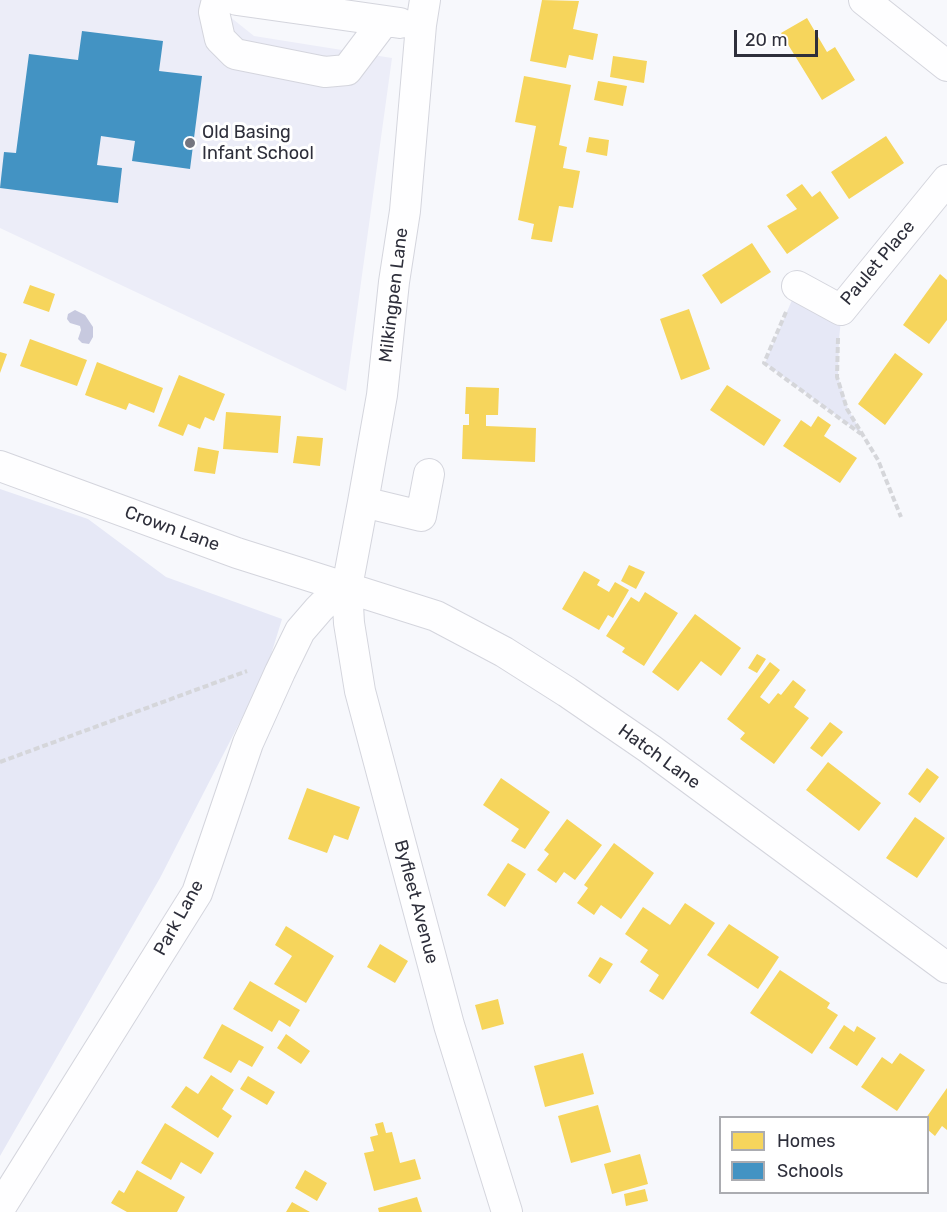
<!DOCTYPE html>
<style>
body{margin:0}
#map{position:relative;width:947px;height:1212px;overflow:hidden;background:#f7f8fc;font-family:Rubik,sans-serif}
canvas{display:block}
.legend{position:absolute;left:719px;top:1116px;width:210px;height:78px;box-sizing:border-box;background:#fff;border:2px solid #abacb1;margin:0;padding:8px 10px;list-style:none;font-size:18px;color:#2e2f3b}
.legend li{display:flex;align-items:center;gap:12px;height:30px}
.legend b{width:30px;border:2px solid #abacb1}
.scale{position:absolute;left:734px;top:30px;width:84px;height:27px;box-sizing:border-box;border:3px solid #2e2f3b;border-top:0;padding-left:8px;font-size:18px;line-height:21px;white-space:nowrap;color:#2e2f3b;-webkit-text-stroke:4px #fff;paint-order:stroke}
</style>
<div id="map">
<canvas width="947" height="1212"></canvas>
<ul class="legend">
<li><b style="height:16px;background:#f6d55c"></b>Homes</li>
<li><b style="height:16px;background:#4393c3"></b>Schools</li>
</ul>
<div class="scale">20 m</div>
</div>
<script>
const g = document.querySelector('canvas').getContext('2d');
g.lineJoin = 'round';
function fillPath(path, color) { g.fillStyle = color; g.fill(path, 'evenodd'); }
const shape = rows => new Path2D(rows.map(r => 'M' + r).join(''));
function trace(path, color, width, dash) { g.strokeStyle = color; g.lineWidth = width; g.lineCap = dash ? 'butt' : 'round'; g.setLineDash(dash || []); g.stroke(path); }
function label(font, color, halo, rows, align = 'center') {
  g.font = font + ' Rubik,sans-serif'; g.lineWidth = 6; g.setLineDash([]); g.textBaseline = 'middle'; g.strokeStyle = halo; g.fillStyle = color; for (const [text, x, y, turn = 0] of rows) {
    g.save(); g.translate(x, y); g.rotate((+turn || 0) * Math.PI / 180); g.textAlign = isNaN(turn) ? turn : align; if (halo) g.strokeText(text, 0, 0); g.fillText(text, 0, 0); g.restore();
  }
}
fillPath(shape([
 [0,0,209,0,254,36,392,58,346,391,0,228]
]), '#ecedf8');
fillPath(shape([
 [798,286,842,310,839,339,838,377,848,409,863,435,765,363],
 [0,489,88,519,166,577,282,619,266,671,160,878,0,1156]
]), '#e6e8f6');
fillPath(shape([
 [75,310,85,315,93,327,93,337,89,344,82,343,78,339,81,330,80,326,70,323,67,319,68,314]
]), '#c7c9df');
fillPath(shape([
 [542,0,579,1,573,29,598,34,593,60,569,55,566,68,530,61],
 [807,18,827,52,835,47,855,80,822,100,781,33],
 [613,56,647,61,644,83,610,77],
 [524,76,571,85,559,145,567,147,563,168,580,171,573,208,559,206,552,242,531,239,534,224,518,220,536,126,515,122],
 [598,81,627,86,623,106,594,100],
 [886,136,904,163,849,199,831,172],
 [589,137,609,140,607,156,586,152],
 [802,184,812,197,820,191,839,218,787,254,767,226,797,209,786,195],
 [752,243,771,272,721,304,702,275],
 [940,274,947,280,947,320,929,344,903,325],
 [30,285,55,294,49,312,23,303],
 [689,309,710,369,681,380,660,319],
 [30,339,87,360,77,386,20,366],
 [0,352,7,354,0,373],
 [895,353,923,374,885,425,858,404],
 [97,362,163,388,154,413,129,403,126,410,85,395],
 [179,375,225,394,214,421,205,417,200,429,188,424,183,436,158,426],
 [727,385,781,420,764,446,710,410],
 [466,387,499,388,498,415,486,415,486,426,536,428,535,462,462,459,463,425,469,425,469,414,465,414],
 [226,412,281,416,278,453,223,449],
 [818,416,831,425,824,436,857,458,840,483,783,446,801,420,811,427],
 [297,436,323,438,320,466,293,463],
 [198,447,219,451,215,474,194,471],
 [629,565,645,572,636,589,621,581],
 [584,571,600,580,597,585,609,592,615,582,629,590,613,618,608,615,599,630,562,609],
 [645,592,678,613,644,666,622,652,625,648,606,636,631,597,639,602],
 [695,614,741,648,721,676,701,661,678,691,652,672],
 [757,654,766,659,757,673,748,668],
 [770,662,780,670,760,697,769,704,778,693,781,695,793,680,806,690,794,707,809,718,774,764,740,739,745,733,727,719],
 [830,722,843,732,822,757,810,748],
 [828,762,881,803,859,831,806,790],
 [927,768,939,777,920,803,908,794],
 [501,778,550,812,525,849,511,841,519,829,483,805],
 [307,788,360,807,348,840,334,835,327,853,288,839],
 [915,817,945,838,917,878,886,858],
 [567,819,602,845,575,880,564,872,556,883,537,870,549,854,544,850],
 [614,843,654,873,621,919,601,905,594,915,577,903,588,888,584,885],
 [508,863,526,874,505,907,487,895],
 [685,903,715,923,663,1000,649,991,659,975,640,962,648,950,625,934,643,907,670,925],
 [729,924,779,957,758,989,707,955],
 [286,926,334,956,306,1003,274,984,292,956,275,945],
 [380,944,408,961,395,983,367,967],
 [600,957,613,964,600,984,588,976],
 [780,970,830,1003,827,1008,838,1015,812,1054,750,1013],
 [250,981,300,1010,290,1027,279,1020,272,1032,233,1009],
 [498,999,504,1024,482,1030,475,1005],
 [222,1024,264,1047,252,1067,239,1060,231,1073,203,1058],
 [844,1025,854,1032,857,1026,876,1038,857,1066,829,1048],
 [286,1034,310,1051,301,1064,277,1048],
 [583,1053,594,1094,545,1107,534,1066],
 [900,1053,925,1070,897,1111,861,1087,882,1057,892,1064],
 [211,1075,234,1090,222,1109,232,1116,218,1138,171,1107,186,1086,198,1094],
 [248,1076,275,1092,267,1105,240,1089],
 [947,1088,947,1130,942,1126,935,1136,928,1130,928,1118,926,1118],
 [598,1105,611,1152,571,1163,558,1116],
 [383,1122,386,1133,392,1132,400,1163,415,1159,421,1179,374,1191,364,1153,374,1151,370,1137,378,1135,375,1124],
 [165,1123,214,1153,201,1174,181,1162,171,1180,141,1163],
 [640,1154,648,1184,612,1194,604,1164],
 [137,1170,185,1197,177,1212,127,1212,111,1203,119,1190,124,1193],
 [305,1170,327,1183,317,1201,295,1188],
 [645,1189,648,1201,626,1206,624,1194],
 [417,1197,422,1212,379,1212,378,1208],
 [292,1202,310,1212,286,1212]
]), '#f6d55c');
fillPath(shape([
 [82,31,163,41,159,71,202,76,190,169,132,161,135,141,101,136,97,165,122,168,118,203,0,188,4,152,16,153,29,54,78,60]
]), '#4393c3');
const minor = shape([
 [217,0,214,12,220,39,235,54,325,72,347,70,384,21],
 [237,0,400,23],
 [425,0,421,25,405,211,394,282,382,395,363,502,347,587,349,623,360,691,364,706,449,1025,507,1212],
 [864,0,947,66],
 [797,286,841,310,947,180],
 [0,466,237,553,436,616,504,652,567,692,650,749,947,968],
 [363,502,421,516,429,474],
 [0,1208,197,893,248,743,280,672,300,631,319,609,332,596,347,587]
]);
trace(minor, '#d4d5dd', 32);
trace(shape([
 [786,312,764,363,861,434],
 [838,338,837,377,847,409,878,460,901,517],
 [0,762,247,671]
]), '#d5d6da', 4, [6, 3]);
trace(minor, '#fefeff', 30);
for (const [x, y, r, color] of [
 [190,143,6,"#74757f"]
]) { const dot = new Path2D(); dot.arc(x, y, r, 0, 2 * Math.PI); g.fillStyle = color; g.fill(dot); trace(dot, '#fff', 2); }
label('18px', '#2e2f3b', '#fff', [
 ["Old Basing",202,133],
 ["Infant School",202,154]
], 'left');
label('18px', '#2e2f3b', '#fff', [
 ["Paulet Place",878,263,-50],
 ["Milkingpen Lane",394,295,-83],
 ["Crown Lane",172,529,20],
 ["Hatch Lane",659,757,36],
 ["Byfleet Avenue",416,902,75],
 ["Park Lane",179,918,-61]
]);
</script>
